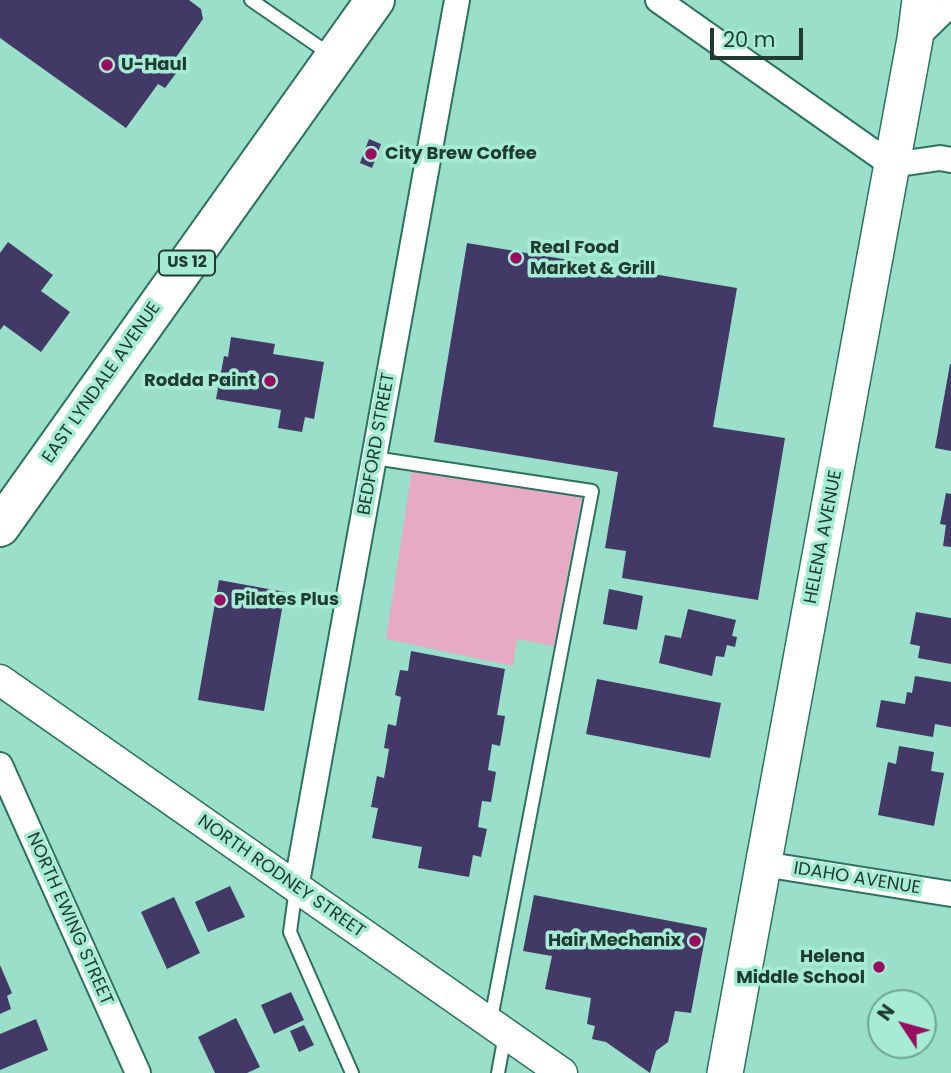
<!DOCTYPE html>
<style>
body{margin:0}
#map{position:relative;width:951px;height:1073px;overflow:hidden;background:#9adfc9;font-family:Poppins,sans-serif}
canvas{display:block}
.north{position:absolute;left:867px;top:989px;width:70px;height:70px;box-sizing:border-box;background:#a6ecd5;border:2px solid #70a594;border-radius:50%;rotate:306deg;font-size:19px;font-weight:700;line-height:28px;text-align:center;color:#1e3a32}
.north::after{content:'';display:block;margin:auto;width:24px;height:32px;background:#990d60;clip-path:polygon(50% 0,100% 100%,50% 72%,0 100%)}
.scale{position:absolute;left:710px;top:28px;width:93px;height:32px;box-sizing:border-box;border:4px solid #1e3a32;border-top:0;padding-left:9px;font-size:21px;line-height:24px;white-space:nowrap;color:#1e3a32;-webkit-text-stroke:5px #a6ecd5;paint-order:stroke}
</style>
<div id="map">
<canvas width="951" height="1073"></canvas>
<div class="north">N</div>
<div class="scale">20 m</div>
</div>
<script>
const g = document.querySelector('canvas').getContext('2d');
g.lineJoin = 'round';
function fillPath(path, color) { g.fillStyle = color; g.fill(path, 'evenodd'); }
const shape = rows => new Path2D(rows.map(r => 'M' + r).join(''));
function trace(path, color, width, dash) { g.strokeStyle = color; g.lineWidth = width; g.lineCap = dash ? 'butt' : 'round'; g.setLineDash(dash || []); g.stroke(path); }
function label(font, color, halo, rows, align = 'center') {
  g.font = font + ' Poppins,sans-serif'; g.lineWidth = 7; g.setLineDash([]); g.textBaseline = 'middle'; g.strokeStyle = halo; g.fillStyle = color; for (const [text, x, y, turn = 0] of rows) {
    g.save(); g.translate(x, y); g.rotate((+turn || 0) * Math.PI / 180); g.textAlign = isNaN(turn) ? turn : align; if (halo) g.strokeText(text, 0, 0); g.fillText(text, 0, 0); g.restore();
  }
}
fillPath(shape([
 [412,469,582,497,554,646,517,639,513,666,386,639]
]), '#e7aac3');
fillPath(shape([
 [0,0,189,0,201,9,203,19,172,63,180,68,165,88,158,84,126,128,0,38],
 [369,139,381,144,372,168,360,163],
 [8,242,53,275,41,291,70,312,41,352,4,325,0,330,0,253],
 [467,243,737,288,713,427,785,438,758,600,622,578,626,551,605,548,618,472,434,442],
 [231,337,275,344,273,354,324,362,314,419,305,417,302,432,278,428,281,410,216,399,224,356,228,357],
 [950,364,951,364,951,451,935,448],
 [946,493,951,494,951,547,943,546,946,525,940,524],
 [219,580,285,592,264,711,198,700],
 [609,589,643,596,637,630,603,624],
 [688,609,736,620,732,636,737,637,735,647,727,645,724,657,716,656,712,676,659,663,665,635,681,638],
 [916,612,951,618,951,664,918,658,920,646,910,644],
 [411,651,505,669,497,715,505,716,500,746,492,744,488,770,496,772,491,802,482,801,478,827,487,829,481,857,473,855,469,877,418,868,422,847,372,838,378,808,371,807,377,776,384,778,389,749,384,748,388,724,396,726,401,697,395,695,400,670,408,671],
 [915,676,951,682,951,727,935,724,933,737,876,727,881,700,905,704,907,692,912,693],
 [597,679,721,703,710,758,586,734],
 [899,746,934,752,931,771,944,773,934,826,878,815,888,762,896,764],
 [230,886,245,917,208,932,195,902],
 [534,895,707,928,691,1013,675,1011,668,1042,656,1051,650,1073,606,1042,592,1039,595,1026,587,1024,591,998,545,989,552,956,523,951],
 [174,897,200,953,167,969,141,912],
 [0,965,12,993,7,996,11,1009,0,1014],
 [291,992,304,1020,274,1034,261,1005],
 [236,1018,260,1067,247,1073,215,1073,198,1037],
 [36,1019,48,1050,0,1070,0,1034],
 [304,1025,314,1045,299,1052,290,1031]
]), '#433966');
const service = shape([
 [251,0,331,55],
 [374,458,592,491,490,1024],
 [296,888,290,932,352,1073],
 [498,1073,505,1035]
]);
const minor = shape([
 [658,0,892,165,940,158,951,160],
 [915,39,951,4],
 [0,765,138,1073],
 [763,864,951,894],
 [296,888,457,0]
]);
const tertiary = shape([
 [0,680,562,1073]
]);
const secondary = shape([
 [725,1073,915,39,920,0]
]);
const trunk = shape([
 [0,527,375,0]
]);
trace(service, '#2d7260', 16);
trace(minor, '#2d7260', 28);
trace(tertiary, '#2d7260', 33);
trace(secondary, '#2d7260', 38);
trace(trunk, '#2d7260', 42);
trace(service, '#fff', 12);
trace(minor, '#fff', 24);
trace(tertiary, '#fff', 30);
trace(secondary, '#fff', 35);
trace(trunk, '#fff', 38);
for (const [x, y, r, color] of [
 [107,65,7,"#990d60"],
 [371,154,7,"#990d60"],
 [516,258,7,"#990d60"],
 [270,381,7,"#990d60"],
 [220,600,7,"#990d60"],
 [695,941,7,"#990d60"],
 [879,967,7,"#990d60"]
]) { const dot = new Path2D(); dot.arc(x, y, r, 0, 2 * Math.PI); g.fillStyle = color; g.fill(dot); trace(dot, '#a6ecd5', 2.5); }
for (const [x, y, w] of [
 [187,263,56]
]) { const box = new Path2D(); box.roundRect(x - w / 2, y - 12.5, w, 25, 5); g.fillStyle = '#a6ecd5'; g.fill(box); trace(box, '#1e3a32', 2); }
label('bold 16px', '#1e3a32', null, [
 ["US 12",187,263]
]);
label('bold 18px', '#1e3a32', '#a6ecd5', [
 ["U-Haul",121,65],
 ["City Brew Coffee",385,154],
 ["Real Food",530,248],
 ["Market & Grill",530,269],
 ["Rodda Paint",256,381,"right"],
 ["Pilates Plus",234,600],
 ["Hair Mechanix",681,941,"right"],
 ["Helena",865,957,"right"],
 ["Middle School",865,978,"right"]
], 'left');
label('18px', '#1e3a32', '#a6ecd5', [
 ["EAST LYNDALE AVENUE",102,383,-55],
 ["BEDFORD STREET",377,444,-80],
 ["HELENA AVENUE",824,537,-79],
 ["NORTH RODNEY STREET",281,877,35],
 ["IDAHO AVENUE",857,879,9],
 ["NORTH EWING STREET",69,919,66]
]);
</script>
